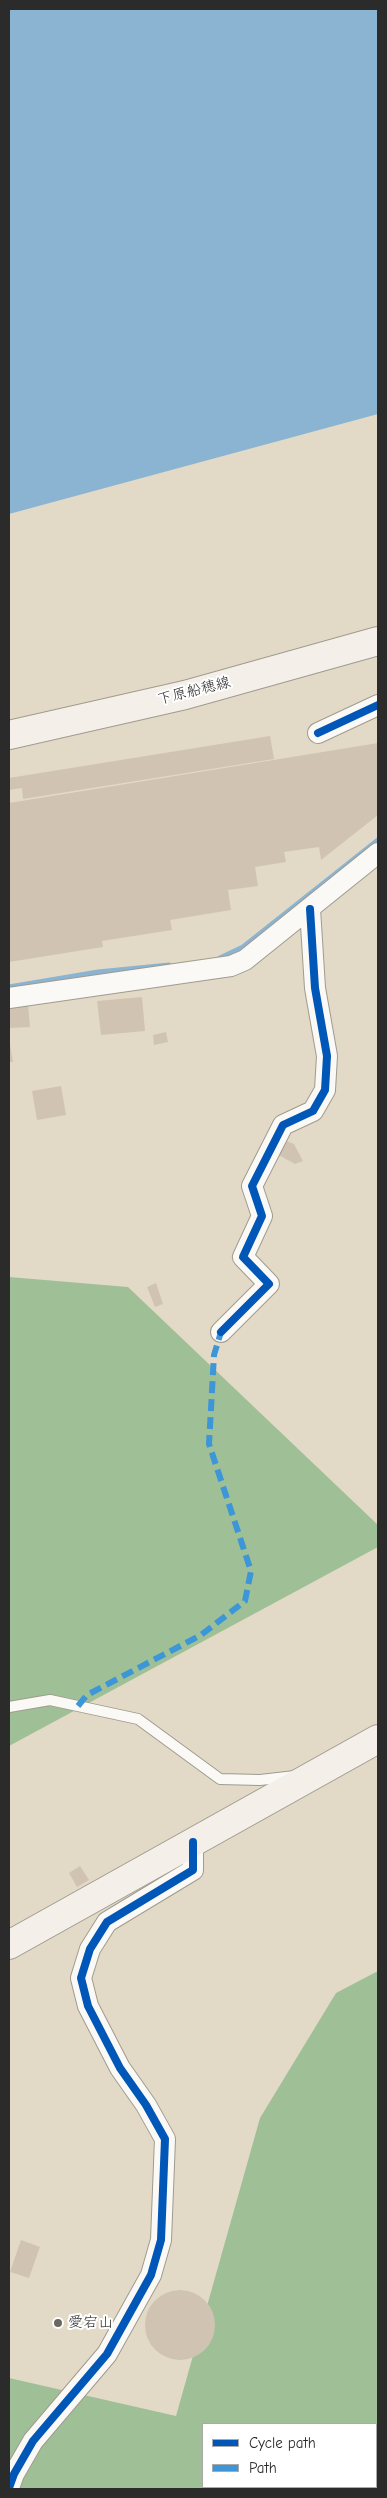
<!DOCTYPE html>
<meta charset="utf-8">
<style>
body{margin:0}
#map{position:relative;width:387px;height:2498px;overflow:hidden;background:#e2dac6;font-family:"Comic Neue",sans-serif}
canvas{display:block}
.frame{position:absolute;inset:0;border:10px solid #2b2b2b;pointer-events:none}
.legend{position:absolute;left:202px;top:2423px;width:175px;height:65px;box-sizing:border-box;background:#fff;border:1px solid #aaa;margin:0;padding:6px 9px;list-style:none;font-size:15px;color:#2b2b2b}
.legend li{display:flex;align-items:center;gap:10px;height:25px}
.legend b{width:25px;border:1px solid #aaa}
</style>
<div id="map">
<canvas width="387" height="2498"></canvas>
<div class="frame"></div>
<ul class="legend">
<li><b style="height:6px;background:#0057b8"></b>Cycle path</li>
<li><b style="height:6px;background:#3c96d7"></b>Path</li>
</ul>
</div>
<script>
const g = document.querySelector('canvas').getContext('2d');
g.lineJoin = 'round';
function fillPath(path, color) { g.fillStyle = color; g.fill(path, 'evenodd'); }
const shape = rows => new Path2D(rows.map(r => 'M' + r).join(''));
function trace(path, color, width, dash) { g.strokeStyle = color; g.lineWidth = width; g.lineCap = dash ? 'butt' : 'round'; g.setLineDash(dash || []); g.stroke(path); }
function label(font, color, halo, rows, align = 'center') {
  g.font = font + ' "Comic Neue","Klee One",sans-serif'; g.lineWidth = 4; g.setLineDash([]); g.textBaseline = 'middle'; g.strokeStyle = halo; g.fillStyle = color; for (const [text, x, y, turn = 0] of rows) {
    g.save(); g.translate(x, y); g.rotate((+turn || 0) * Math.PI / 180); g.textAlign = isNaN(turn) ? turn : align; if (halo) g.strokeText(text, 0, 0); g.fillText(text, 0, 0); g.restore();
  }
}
fillPath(shape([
 [9,1277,128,1287,378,1525,378,1547,9,1746],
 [378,1971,378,2489,9,2489,9,2378,176,2416,260,2118,336,1993],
 [203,2424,376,2424,376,2487,203,2487]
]), '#9fc096');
fillPath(shape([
 [9,9,378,9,378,414,9,514]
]), '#8ab4d2');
trace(shape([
 [220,958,243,947,378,840],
 [9,987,98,972,169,965]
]), '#8ab4d2', 5);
fillPath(shape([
 [270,736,274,759,23,799,22,788,9,790,9,778],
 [378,743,378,815,321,860,319,847,284,852,286,862,255,867,258,886,228,890,231,910,170,920,172,930,102,941,103,947,9,962,9,803],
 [142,997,145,1031,101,1035,97,1001],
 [28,1005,30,1027,9,1028,9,1007],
 [166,1032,168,1042,154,1045,153,1035],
 [9,1039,13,1062,9,1062],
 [61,1086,66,1115,37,1120,32,1091],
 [281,1139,294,1144,303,1161,295,1164,275,1153],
 [156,1283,163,1304,155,1307,147,1287],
 [80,1866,89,1880,77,1887,69,1873],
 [21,2240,40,2247,29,2278,10,2272],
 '145 2325a35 35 0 1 1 70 0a35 35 0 1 1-70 0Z',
 [344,2487,373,2487,376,2489,340,2489]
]), '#d1c3b1');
const lane = shape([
 [9,1707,50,1700,138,1719,220,1779,260,1780,295,1776]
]);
const street = shape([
 [318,733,378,705],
 [9,998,231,966,245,960,378,853],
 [221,1332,269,1284,243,1257,262,1216,252,1186,283,1125,313,1111,325,1090,327,1056,315,988,310,909],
 [9,2488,14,2474,33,2441,107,2354,151,2275,161,2240,165,2139,146,2105,120,2068,88,2006,81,1978,90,1949,107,1922,193,1870,193,1842]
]);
const secondary = shape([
 [9,735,185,695,378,641],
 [9,1945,378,1739]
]);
trace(lane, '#9f9b90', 12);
trace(street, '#9f9b90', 22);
trace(secondary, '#9f9b90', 30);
trace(lane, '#fbf9f6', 10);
trace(street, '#fbf9f6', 20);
trace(secondary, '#f4f0e9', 28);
trace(shape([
 [78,1706,87,1695,201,1635,245,1601,251,1571,209,1444,214,1355,221,1332]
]), '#3c96d7', 6, [12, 6]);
trace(shape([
 [318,733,378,705],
 [221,1332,269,1284,243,1257,262,1216,252,1186,283,1125,313,1111,325,1090,327,1056,315,988,310,909],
 [9,2488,14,2474,33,2441,107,2354,151,2275,161,2240,165,2139,146,2105,120,2068,88,2006,81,1978,90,1949,107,1922,193,1870,193,1842]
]), '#0057b8', 8);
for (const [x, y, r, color] of [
 [58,2323,5,"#6b6861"]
]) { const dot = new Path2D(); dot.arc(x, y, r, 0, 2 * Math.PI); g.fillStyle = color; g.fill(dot); trace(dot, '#fff', 2); }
label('15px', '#2b2b2b', '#fff', [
 ["下原船穂線",194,691,-14]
]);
label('15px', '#2b2b2b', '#fff', [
 ["愛宕山",68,2323]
], 'left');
</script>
